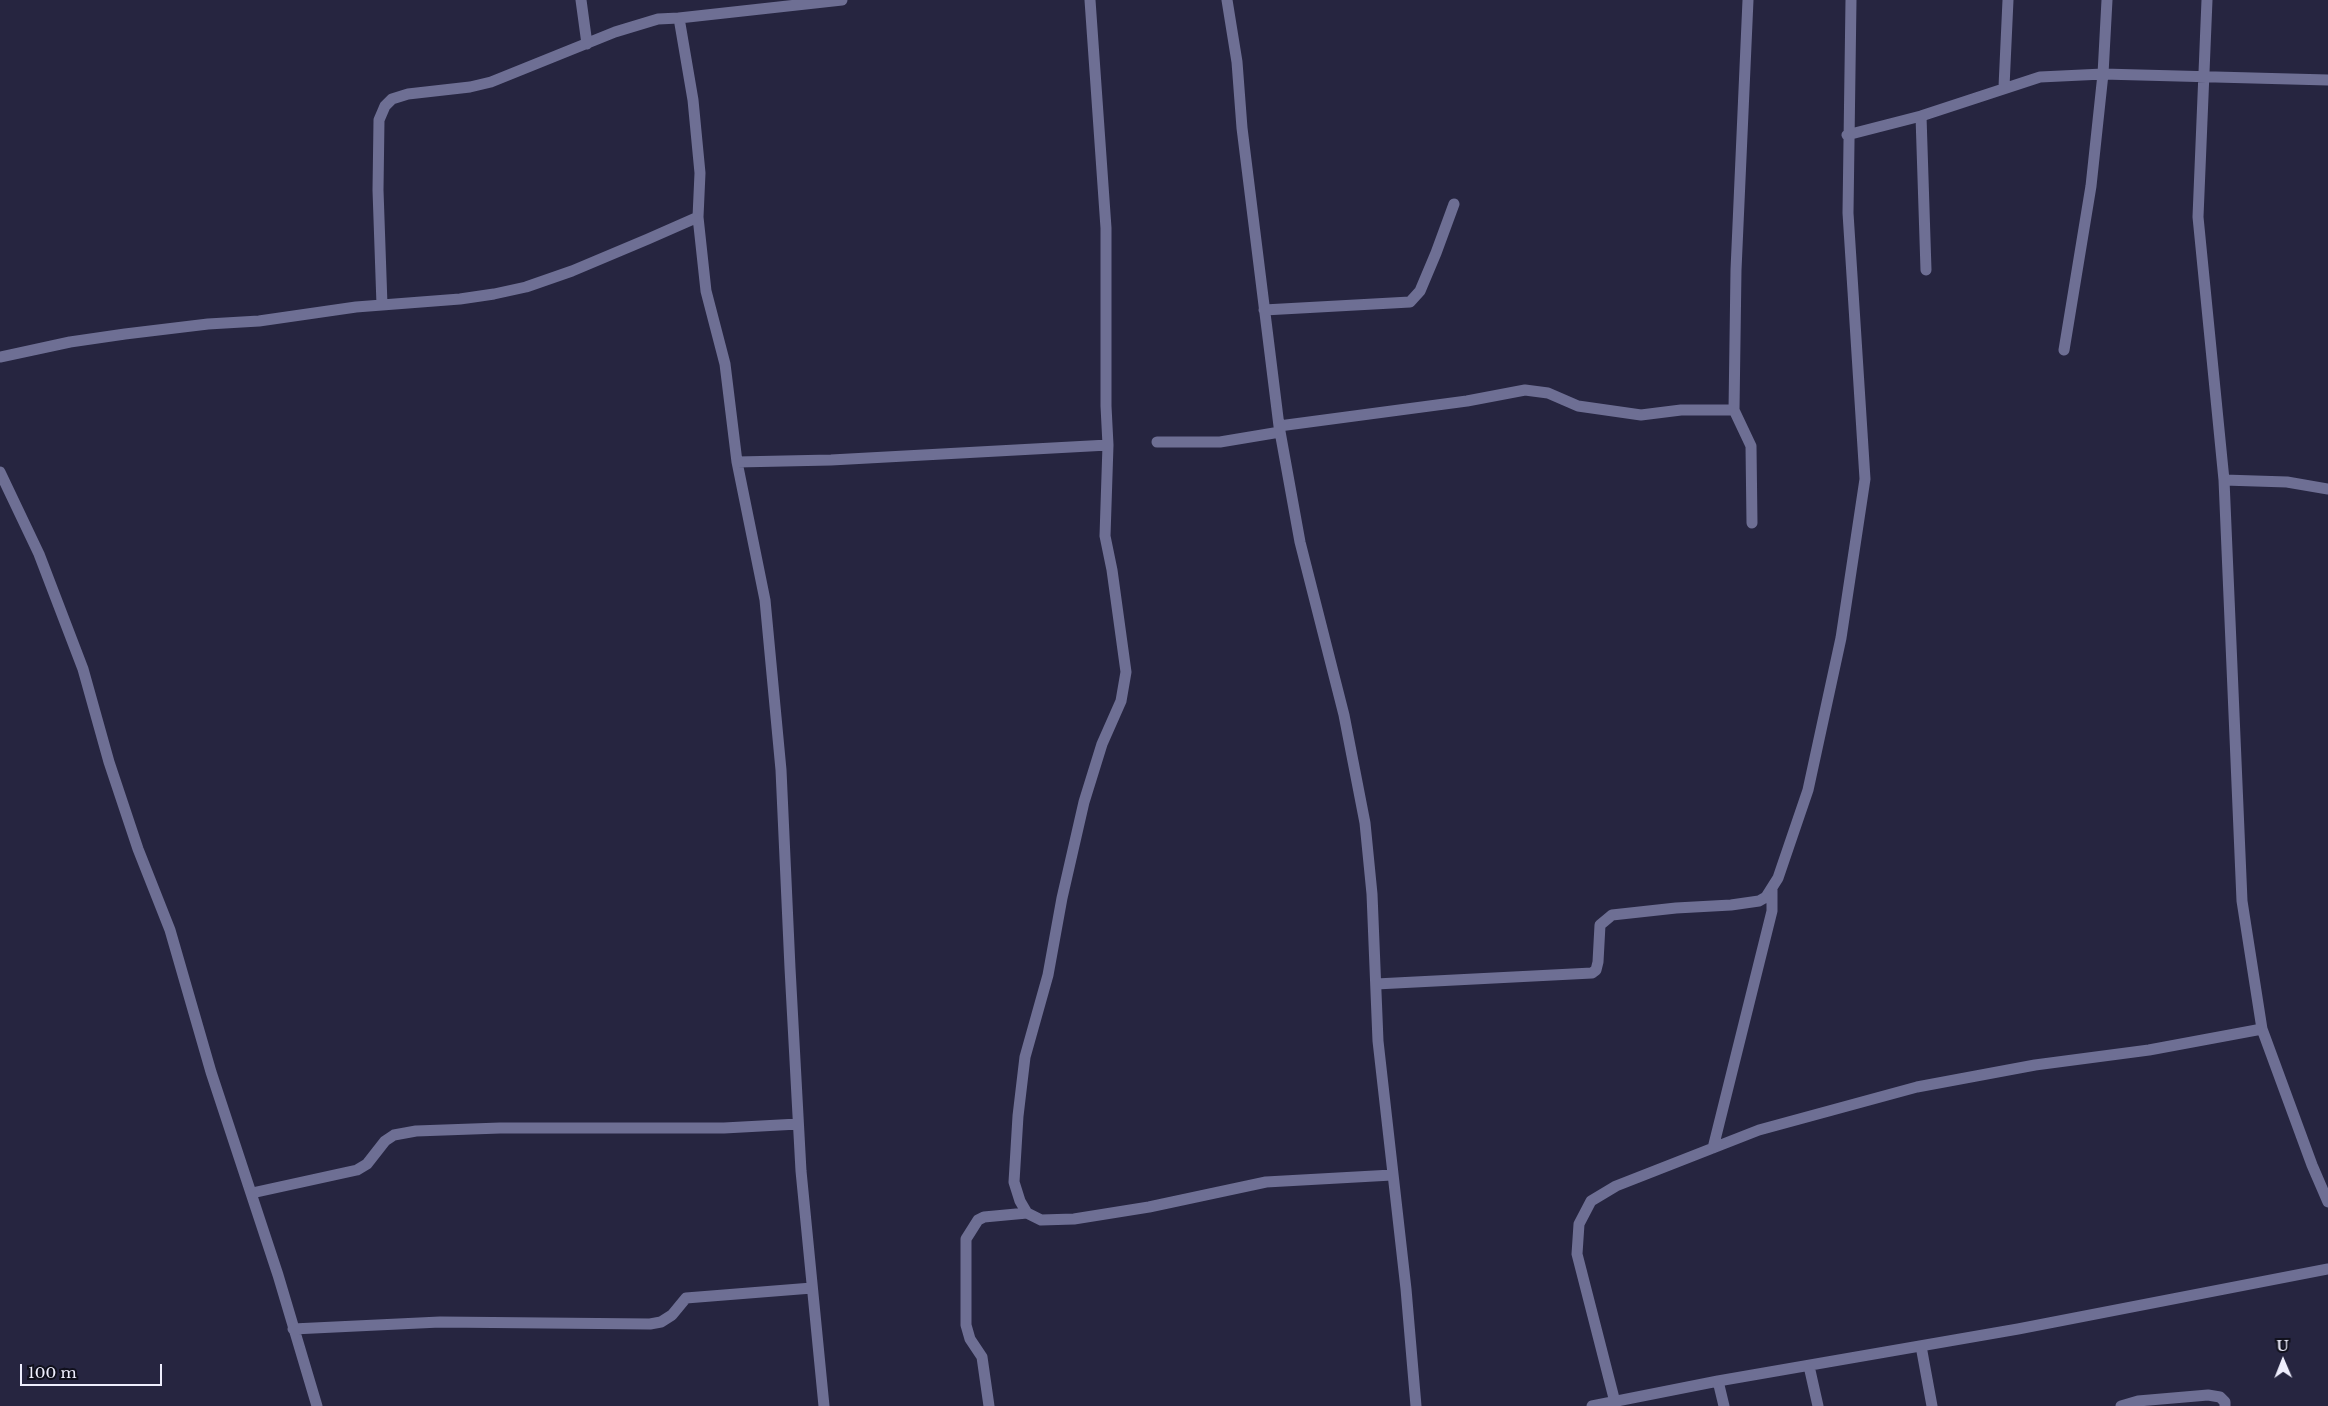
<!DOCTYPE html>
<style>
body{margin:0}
#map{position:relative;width:2328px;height:1406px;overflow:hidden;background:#262540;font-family:"Libre Baskerville",serif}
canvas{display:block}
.north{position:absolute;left:2258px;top:1336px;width:50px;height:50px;-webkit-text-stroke:4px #10101c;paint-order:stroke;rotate:359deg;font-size:14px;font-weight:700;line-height:20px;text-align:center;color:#eeeefd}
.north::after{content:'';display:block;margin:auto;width:18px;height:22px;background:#eeeefd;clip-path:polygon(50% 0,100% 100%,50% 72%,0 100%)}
.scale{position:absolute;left:20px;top:1364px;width:142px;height:22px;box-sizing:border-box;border:2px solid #eeeefd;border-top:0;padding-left:6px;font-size:15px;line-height:18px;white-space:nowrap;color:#eeeefd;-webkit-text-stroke:4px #10101c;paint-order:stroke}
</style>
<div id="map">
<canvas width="2328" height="1406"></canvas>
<div class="north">U</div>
<div class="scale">100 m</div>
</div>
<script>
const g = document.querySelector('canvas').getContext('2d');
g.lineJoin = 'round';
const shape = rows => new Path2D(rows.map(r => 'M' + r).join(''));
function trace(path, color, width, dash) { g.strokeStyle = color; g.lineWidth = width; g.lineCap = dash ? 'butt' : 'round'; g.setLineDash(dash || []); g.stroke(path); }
trace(shape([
 [581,0,587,44],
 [1090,0,1106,228,1106,406,1108,445,1105,536,1112,570,1126,672,1121,701,1102,744,1084,802,1062,898,1048,975,1025,1057,1018,1116,1014,1182,1020,1201,1027,1213,1041,1220,1074,1219,1149,1207,1266,1182,1392,1175],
 [1227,0,1237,62,1242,128,1279,426,1300,542,1344,715,1365,823,1372,894,1378,1041,1406,1289,1416,1406],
 [1748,0,1736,270,1734,410,1751,446,1752,523],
 [2207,0,2198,217,2224,480,2242,901,2262,1029,2312,1165,2328,1202],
 [2004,87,2008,0],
 [1921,116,1926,270],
 [1847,135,1921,116,2040,77,2103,74,2328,80],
 [698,217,706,291,725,364,737,462,765,600,781,770,790,968,801,1171,824,1406],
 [382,305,378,190,379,120,385,106,392,99,408,94,470,87,491,82,615,32,658,19,679,18],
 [1264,310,1410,302,1420,291,1436,253,1454,204],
 [2064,350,2091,186,2103,74,2107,0],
 [0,357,70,342,125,334,208,324,259,321,356,307,460,299,494,294,526,287,572,271,648,239,698,217,700,173,693,100,679,18,842,0],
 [1279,426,1467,401,1525,390,1548,393,1578,406,1641,415,1681,410,1734,410],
 [1157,442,1220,442,1280,432],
 [737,462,831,460,1108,445],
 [0,472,39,554,83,669,109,762,138,849,170,930,211,1072,278,1275,317,1406],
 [2224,480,2287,482,2328,489],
 [1376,984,1592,973,1596,970,1598,962,1600,925,1612,915,1676,908,1731,905,1759,901,1766,897,1778,878,1808,790,1841,638,1865,479,1848,213,1851,0],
 [1713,1148,1772,911,1772,890],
 [252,1193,357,1170,367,1164,385,1141,394,1135,416,1131,500,1128,724,1128,798,1124],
 [293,1329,440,1322,650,1324,661,1322,672,1315,686,1298,812,1288],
 [1921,1346,1932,1406],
 [1809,1366,1818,1406],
 [1718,1381,1724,1406],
 [989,1406,982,1357,970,1339,966,1325,966,1239,978,1220,984,1217,1027,1213],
 [1592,1406,1718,1381,2018,1329,2328,1269],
 [1616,1406,1577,1254,1579,1224,1591,1201,1616,1186,1759,1130,1917,1087,2035,1065,2149,1050,2262,1029],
 [2121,1406,2138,1401,2208,1395,2220,1397,2225,1402,2225,1406]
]), '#6e6f94', 11);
</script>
